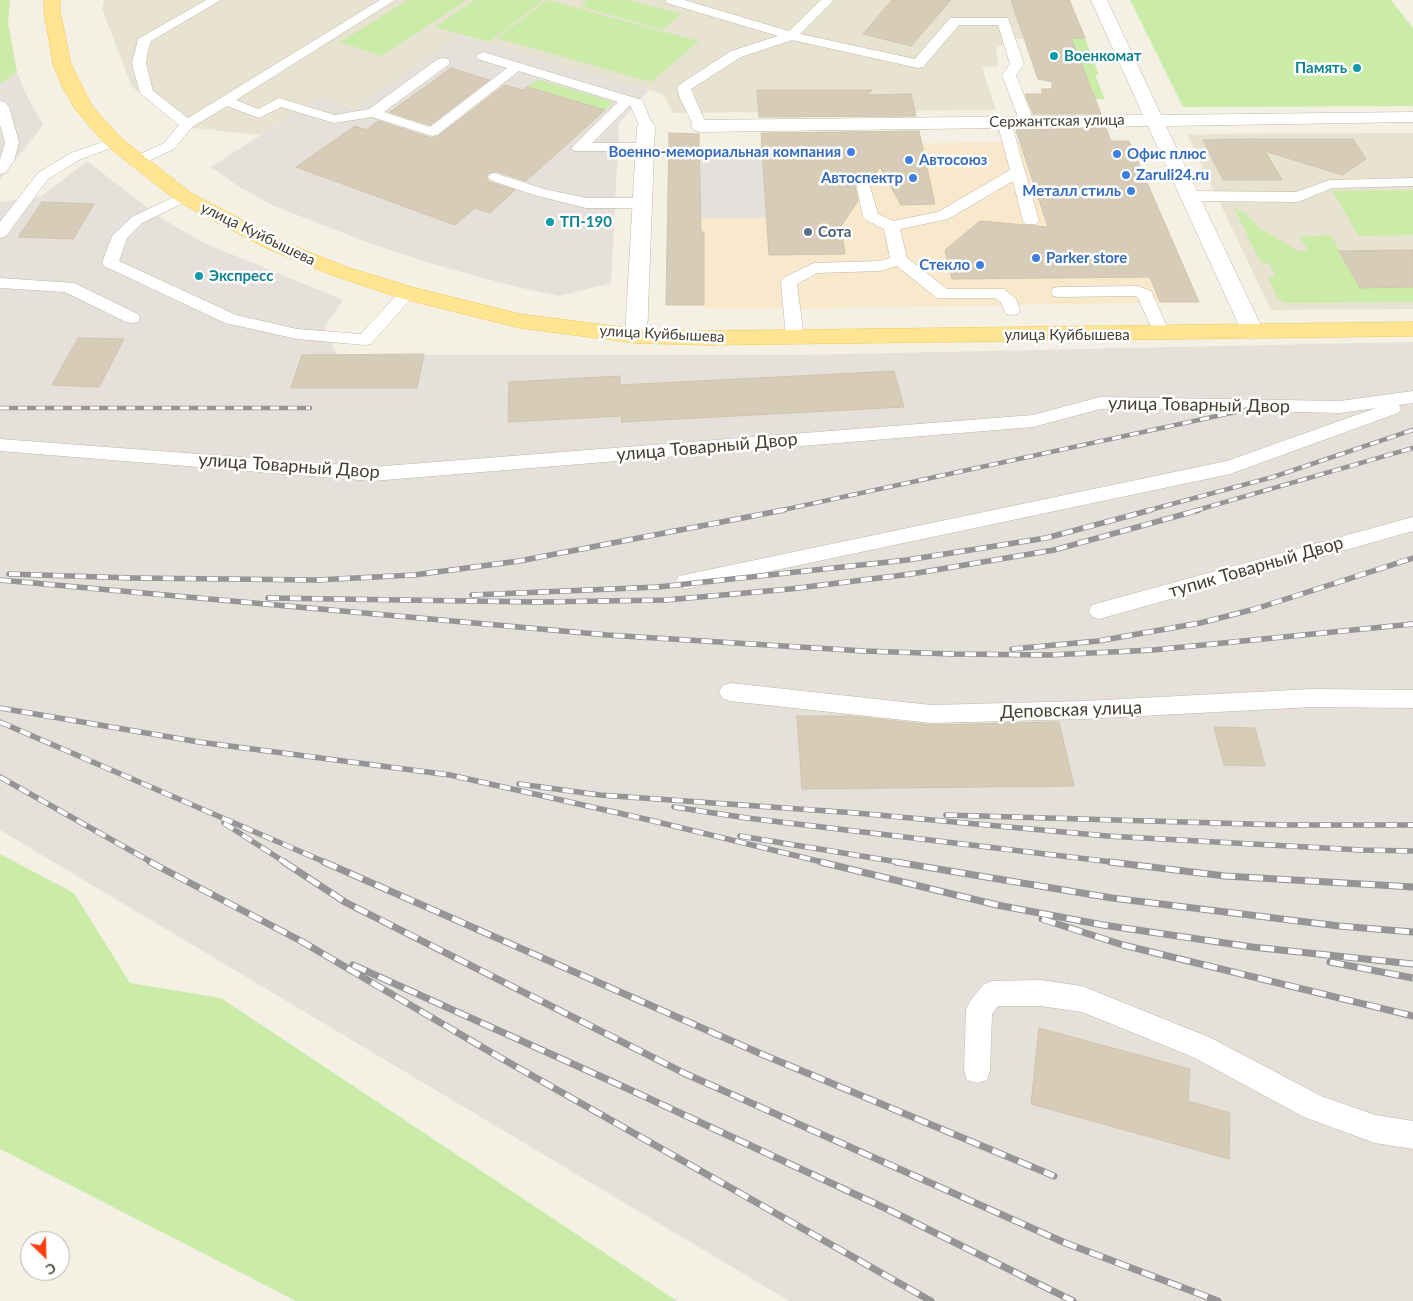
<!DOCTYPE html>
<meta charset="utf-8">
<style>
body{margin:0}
#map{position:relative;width:1413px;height:1301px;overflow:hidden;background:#f4f0e3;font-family:Lato,sans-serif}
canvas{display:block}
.north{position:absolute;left:20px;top:1231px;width:50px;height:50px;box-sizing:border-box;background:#fff;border:1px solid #b5b3ad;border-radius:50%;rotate:156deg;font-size:14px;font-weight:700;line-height:20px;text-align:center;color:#464033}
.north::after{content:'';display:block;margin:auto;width:18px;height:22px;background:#ff3f0f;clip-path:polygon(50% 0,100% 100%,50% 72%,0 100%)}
</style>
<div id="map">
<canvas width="1413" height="1301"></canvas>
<div class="north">С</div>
</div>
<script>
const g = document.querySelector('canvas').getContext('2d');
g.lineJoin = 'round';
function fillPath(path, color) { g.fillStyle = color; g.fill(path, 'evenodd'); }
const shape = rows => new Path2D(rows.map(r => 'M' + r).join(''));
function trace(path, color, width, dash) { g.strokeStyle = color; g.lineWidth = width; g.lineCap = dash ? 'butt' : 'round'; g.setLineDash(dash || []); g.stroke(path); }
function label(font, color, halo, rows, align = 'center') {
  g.font = font + ' Lato,sans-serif'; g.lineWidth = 5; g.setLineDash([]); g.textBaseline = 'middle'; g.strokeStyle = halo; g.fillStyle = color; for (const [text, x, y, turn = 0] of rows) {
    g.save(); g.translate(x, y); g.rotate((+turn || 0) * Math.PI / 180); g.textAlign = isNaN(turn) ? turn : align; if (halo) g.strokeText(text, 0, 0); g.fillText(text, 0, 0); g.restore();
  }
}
fillPath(shape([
 [104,0,1070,0,1086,38,1003,39,1005,44,996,48,998,66,982,67,996,110,673,113,663,94,460,35,355,109,320,97,260,135,182,127,132,87,102,9],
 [1413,133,1413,309,1271,310,1187,134]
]), '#e8e2d1');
fillPath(shape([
 [1129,141,1199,302,776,309,704,309,703,305,666,305,666,245,701,245,701,218,766,217,762,145]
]), '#f8e8cc');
fillPath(shape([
 [460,35,649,90,619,123,611,283,559,296,513,286,443,267,369,243,274,206,241,188,211,167,320,97,355,109],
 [17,72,26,94,43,125,0,180,0,84],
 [87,161,161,218,204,243,343,300,324,327,337,355,799,355,1413,342,1413,1301,789,1301,0,830,0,202,42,196]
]), '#e5e0d9');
fillPath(shape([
 [0,0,10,0,8,23,17,72,0,84],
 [408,0,467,0,382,56,340,42],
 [475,0,544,0,489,42,435,27],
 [548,0,665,32,699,41,651,82,497,38],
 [588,0,629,0,681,14,663,30,580,6],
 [1130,0,1391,0,1413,28,1413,106,1183,107],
 [1071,38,1085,38,1099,75,1095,75,1105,99,1095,99],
 [539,80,611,101,612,103,605,110,527,87,535,81],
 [1413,190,1413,235,1359,236,1332,191],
 [1234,208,1246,214,1261,229,1300,252,1308,249,1299,237,1331,235,1360,288,1413,287,1413,302,1287,303,1278,299,1268,278,1276,277,1269,263,1261,263],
 [0,854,74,893,130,983,221,998,677,1301,296,1301,0,1149]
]), '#caeca8');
fillPath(shape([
 [699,147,762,147,767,218,701,218]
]), '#e4e1dc');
const building = shape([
 [892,0,951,0,911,46,863,34,892,0],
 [1011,0,1069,0,1085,38,1071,38,1101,114,1033,114,1025,94,1043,94,1041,89,1052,89,1052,82,1038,79,1011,0],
 [451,68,489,80,430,125,390,112,451,68],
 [505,85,523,90,527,87,605,110,526,181,496,171,488,173,486,178,489,182,515,190,490,213,475,208,455,225,296,167,355,126,366,130,378,121,431,138,437,137,505,85],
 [757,90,872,90,867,95,911,94,916,116,759,117,757,90],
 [1106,128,1111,141,1129,141,1199,302,1160,302,1150,277,952,279,945,250,980,221,1048,227,1016,130,1106,128],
 [919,131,935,204,901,205,880,167,870,182,868,178,858,178,854,182,858,201,841,226,845,254,769,255,761,133,919,131],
 [669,133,699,134,701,232,704,232,704,305,666,305,669,133],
 [1251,139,1353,139,1366,159,1342,175,1265,151,1282,180,1223,180,1203,140,1251,139],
 [42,202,94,204,73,239,18,237,42,202],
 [1413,250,1413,287,1360,288,1339,251,1413,250],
 [78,338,124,339,99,387,52,385,78,338],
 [424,354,417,388,291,388,302,355,424,354],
 [894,371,904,407,622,422,621,416,508,422,509,382,620,376,620,385,894,371],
 [797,716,850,716,931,725,1059,722,1074,786,802,789,797,716],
 [1214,727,1255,728,1265,766,1224,765,1214,727],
 [1039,1028,1190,1069,1188,1101,1230,1113,1229,1159,1031,1104,1039,1028]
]);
fillPath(building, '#d6ccb8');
trace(building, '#d2c4aa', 1);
const lane = shape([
 [206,0,221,0,151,41,148,50,146,64,153,91,188,118,380,0,395,0,236,100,258,109,279,98,335,115,369,109,438,59,443,58,448,59,450,62,448,65,384,112,430,127,507,68,478,59,476,56,483,52,642,100,653,126,651,129,641,129,630,105,592,143,645,143,650,144,652,147,650,150,645,151,574,151,572,148,574,145,618,102,519,71,437,135,432,136,372,117,334,123,281,107,259,118,227,106,192,127,174,149,142,164,132,164,130,161,132,158,164,143,179,125,140,93,132,64,138,39,206,0],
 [665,0,684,0,789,31,821,0,834,0,800,34,915,59,950,18,1008,18,1024,64,1016,75,1034,122,1032,125,1027,126,1022,125,1020,122,1002,75,1010,64,998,25,959,25,923,67,918,68,792,40,741,57,691,89,707,126,705,129,695,129,680,98,677,88,679,85,731,51,778,36,667,3,665,0],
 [0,101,5,102,9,107,19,142,14,161,5,173,0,174,0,160,5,142,0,125,0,101],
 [1004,118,1009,119,1011,122,1039,221,1036,224,1026,224,1023,221,1013,181,948,219,900,229,907,258,947,289,1004,289,1016,299,1020,310,1018,314,1012,315,1006,314,1001,302,995,298,937,298,897,266,880,271,817,273,797,284,804,338,801,342,795,343,789,342,786,338,781,282,783,278,814,263,879,261,890,258,884,229,866,220,863,217,856,183,858,180,868,180,878,214,893,221,938,212,1010,170,997,122,999,119,1004,118],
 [114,138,119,139,121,142,119,145,81,159,48,179,6,236,0,238,0,222,38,173,71,153,114,138],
 [495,173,544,189,586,198,642,198,647,200,650,203,647,206,642,208,586,208,534,195,490,180,488,177,490,174,495,173],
 [1413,178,1413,186,1332,188,1298,202,1191,201,1186,199,1183,196,1186,193,1191,191,1296,192,1330,180,1413,178],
 [184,192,189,194,192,197,189,200,142,223,127,238,119,261,236,315,297,329,361,334,402,289,408,288,414,289,416,293,371,344,365,345,297,339,225,323,104,266,102,263,112,236,132,217,184,192],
 [0,278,74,283,138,314,140,318,138,322,132,323,126,322,65,292,0,288,0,278],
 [1138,286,1151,291,1153,295,1170,334,1168,338,1162,339,1156,338,1138,298,1135,296,1059,297,1053,296,1051,292,1053,288,1059,287,1138,286],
 [1413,391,1413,403,1399,405,1401,409,1398,413,1230,474,686,589,679,586,676,581,679,576,1227,461,1376,408,1340,413,1130,408,1100,409,1033,427,372,481,0,451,0,439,372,467,1033,415,1100,397,1340,401,1413,391],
 [1413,517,1413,531,1099,619,1092,617,1089,611,1092,605,1099,603,1413,517],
 [730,683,931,705,1084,701,1312,689,1413,690,1413,708,1312,707,1084,719,931,723,730,701,722,698,719,692,722,686,730,683],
 [1040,980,1082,986,1211,1038,1321,1096,1375,1115,1413,1121,1413,1149,1375,1143,1304,1117,1193,1057,1082,1012,1040,1006,998,1006,992,1014,990,1070,987,1080,977,1083,967,1080,964,1070,966,1010,970,1001,983,985,992,981,1040,980]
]);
const street = shape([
 [1091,0,1107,0,1161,115,1413,112,1413,122,1166,126,1264,332,1261,337,1253,339,1245,337,1242,332,1148,126,700,132,694,130,691,126,694,122,700,120,1143,115,1091,0],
 [646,120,652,122,655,126,647,336,644,341,636,343,628,341,625,336,637,126,640,122,646,120]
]);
const primary = shape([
 [44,0,60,0,60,11,71,64,92,106,121,138,191,193,282,241,346,267,415,288,520,314,636,329,707,331,1413,322,1413,336,707,345,636,343,520,328,400,298,332,275,268,249,177,201,107,146,75,109,63,88,53,64,44,11,44,0]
]);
trace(lane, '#c0b8a5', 1);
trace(street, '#c0b8a5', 1);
trace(primary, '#efc956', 1);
fillPath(lane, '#fff');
fillPath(street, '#fff');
fillPath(primary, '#ffe591');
const railFar2 = shape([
 [0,408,310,408],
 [778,511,1254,408],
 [1146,511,1273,477,1413,430],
 [1194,511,1413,448]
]);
const railFar1 = shape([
 [9,574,132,578,317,580,414,575,519,561,784,510],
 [0,580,607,635,864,651,952,654,1049,655,1153,650,1413,624],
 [472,595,658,587,907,560,1046,538,1151,510],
 [268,598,538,602,666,600,790,589,911,574,1054,550,1199,510],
 [1012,649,1098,641,1200,623,1255,609,1413,558],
 [0,708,199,742,450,775,645,819,826,863],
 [0,722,327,863],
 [0,777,153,863],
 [519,784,600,795,856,813,1107,836,1361,850,1413,851],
 [674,807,747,818,1120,863],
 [946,815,1284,825,1413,825],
 [224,823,286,863],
 [740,836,904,863]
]);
const rail = shape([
 [150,862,301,941,499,1057,931,1301],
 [284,862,345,902,686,1074,1063,1242,1218,1301],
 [324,862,759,1053,1054,1176],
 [821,862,997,905,1103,925,1252,947,1413,964],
 [896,862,1112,898,1339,926,1413,932],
 [1110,862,1225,876,1413,887],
 [1042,919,1123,945,1413,1016],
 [1330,962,1413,978],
 [353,965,624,1087,889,1210,1073,1301]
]);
trace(railFar2, '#959595', 4.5);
trace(railFar1, '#959595', 5.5);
trace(rail, '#959595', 7);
trace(railFar2, '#fff', 3, [9]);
trace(railFar1, '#fff', 4, [11]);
trace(rail, '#fff', 5, [14]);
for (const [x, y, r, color] of [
 [1054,56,5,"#0f9aa8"],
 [1357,68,5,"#0f9aa8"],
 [851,152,5,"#3f7fe0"],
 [1117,154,5,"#3f7fe0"],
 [909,160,5,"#3f7fe0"],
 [1126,175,5,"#3f7fe0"],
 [913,178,5,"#3f7fe0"],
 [1131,191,5,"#3f7fe0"],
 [550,222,5,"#0f9aa8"],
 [808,232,5,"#5c6f8a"],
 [1036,258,5,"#3f7fe0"],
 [980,265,5,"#3f7fe0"],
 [199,276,5,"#0f9aa8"]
]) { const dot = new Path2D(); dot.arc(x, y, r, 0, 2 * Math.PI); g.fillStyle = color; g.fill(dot); trace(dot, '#fff', 2); }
label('bold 15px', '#0d838f', '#fff', [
 ["Военкомат",1064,56],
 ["Память",1347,68,"right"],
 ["ТП-190",560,222],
 ["Экспресс",209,276]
], 'left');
label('15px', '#464033', '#fff', [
 ["Сержантская улица",1057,121,-1],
 ["улица Куйбышева",258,234,26],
 ["улица Куйбышева",662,334,3],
 ["улица Куйбышева",1067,335]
]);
label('bold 15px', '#366cbe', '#fff', [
 ["Военно-мемориальная компания",841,152],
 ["Офис плюс",1127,154,"left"],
 ["Автосоюз",919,160,"left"],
 ["Zaruli24.ru",1136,175,"left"],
 ["Автоспектр",903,178],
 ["Металл стиль",1121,191],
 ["Parker store",1046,258,"left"],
 ["Стекло",970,265]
], 'right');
label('bold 15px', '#4e5e75', '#fff', [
 ["Сота",818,232]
], 'left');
label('18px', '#464033', '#fff', [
 ["улица Товарный Двор",1199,405,1],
 ["улица Товарный Двор",707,447,-5],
 ["улица Товарный Двор",289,466,4],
 ["тупик Товарный Двор",1256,567,-16],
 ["Деповская улица",1071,710,-2]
]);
</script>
